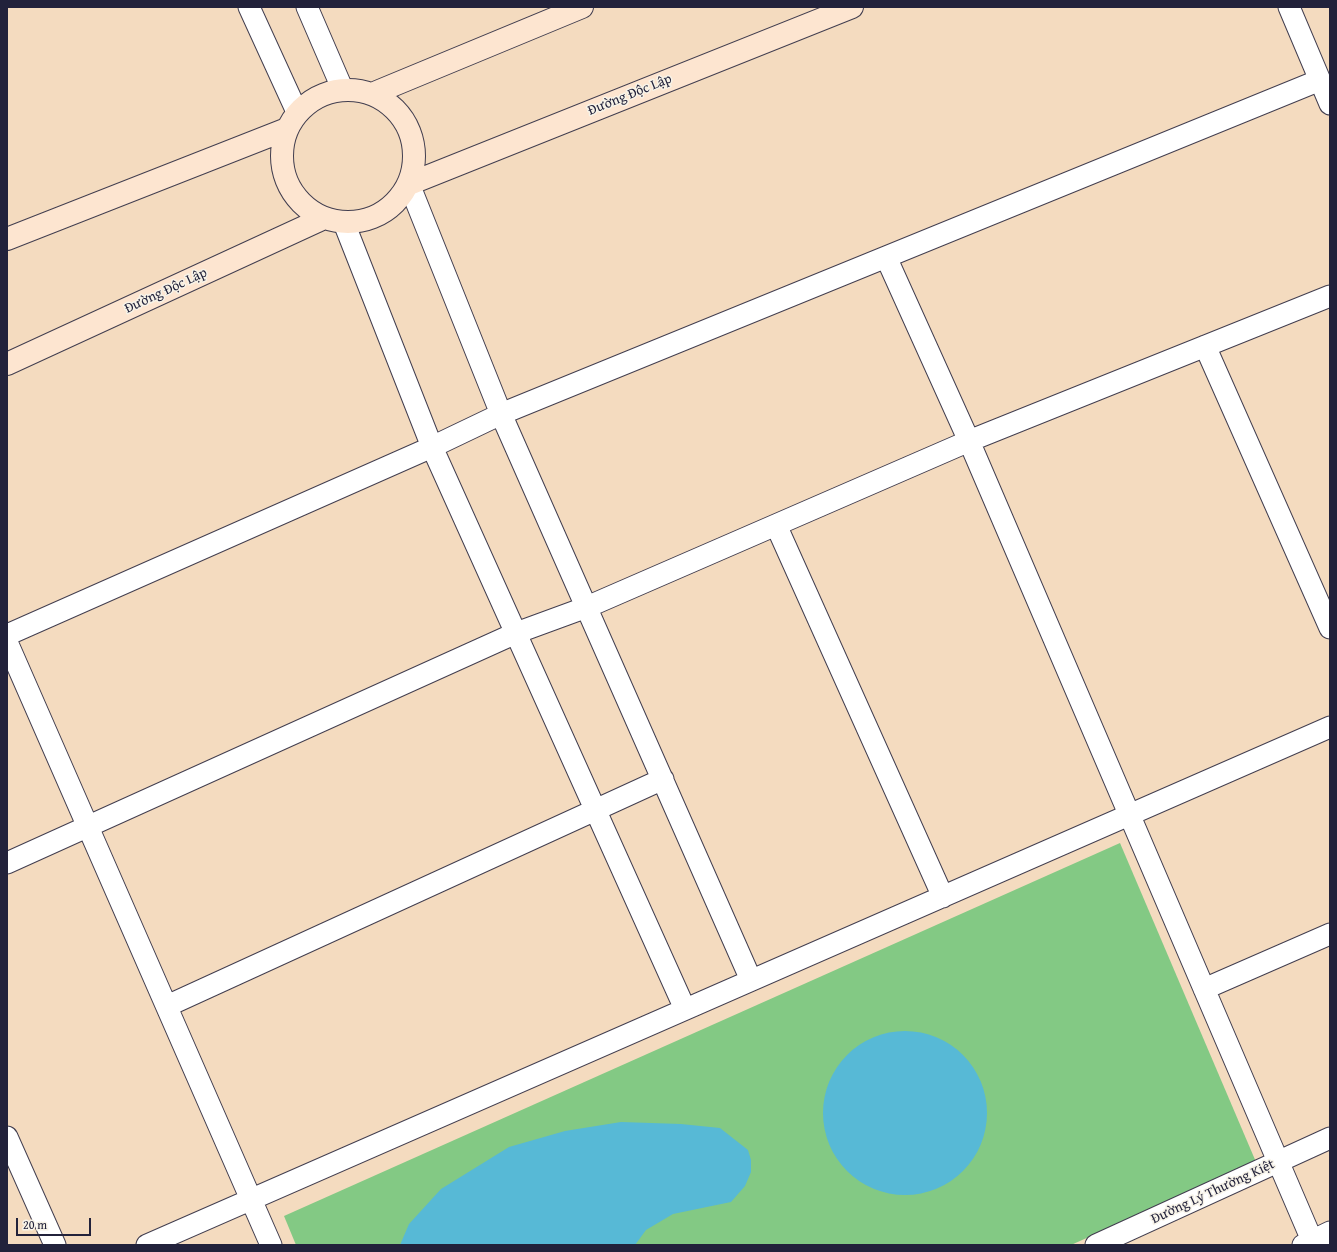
<!DOCTYPE html>
<meta charset="utf-8">
<style>
body{margin:0}
#map{position:relative;width:1337px;height:1252px;overflow:hidden;background:#f4dbbf;font-family:"Gentium Book Plus",serif}
canvas{display:block}
.frame{position:absolute;inset:0;border:8px solid #22223b;pointer-events:none}
.scale{position:absolute;left:16px;top:1218px;width:75px;height:18px;box-sizing:border-box;border:2px solid #22223b;border-top:0;padding-left:5px;font-size:12px;line-height:14px;white-space:nowrap;color:#22223b;-webkit-text-stroke:3px #f7f3e8;paint-order:stroke}
</style>
<div id="map">
<canvas width="1337" height="1252"></canvas>
<div class="frame"></div>
<div class="scale">20 m</div>
</div>
<script>
const g = document.querySelector('canvas').getContext('2d');
g.lineJoin = 'round';
function fillPath(path, color) { g.fillStyle = color; g.fill(path, 'evenodd'); }
const shape = rows => new Path2D(rows.map(r => 'M' + r).join(''));
function trace(path, color, width, dash) { g.strokeStyle = color; g.lineWidth = width; g.lineCap = dash ? 'butt' : 'round'; g.setLineDash(dash || []); g.stroke(path); }
function label(font, color, halo, rows, align = 'center') {
  g.font = font + ' "Gentium Book Plus",serif'; g.lineWidth = 3; g.setLineDash([]); g.textBaseline = 'middle'; g.strokeStyle = halo; g.fillStyle = color; for (const [text, x, y, turn = 0] of rows) {
    g.save(); g.translate(x, y); g.rotate((+turn || 0) * Math.PI / 180); g.textAlign = isNaN(turn) ? turn : align; if (halo) g.strokeText(text, 0, 0); g.fillText(text, 0, 0); g.restore();
  }
}
fillPath(shape([
 [1120,843,1256,1162,1071,1245,296,1245,284,1216]
]), '#83c984');
fillPath(shape([
 '823 1113a82 82 0 1 1 164 0a82 82 0 1 1-164 0Z',
 [621,1122,681,1124,720,1128,748,1150,751,1160,751,1172,745,1186,731,1202,673,1214,646,1230,635,1245,400,1245,409,1224,441,1189,509,1147,565,1131]
]), '#57b9d6');
const street = shape([
 [249,7,297,112],
 [307,7,342,88],
 [1289,7,1330,104],
 [409,184,501,414,751,980],
 [344,223,432,447,685,1009],
 [886,257,969,441,1314,1245],
 [1205,346,1330,628],
 [776,525,943,897],
 [7,635,432,447,501,414,1320,80],
 [7,642,271,1245],
 [7,863,516,633,587,607,969,441,1330,296],
 [1204,989,1330,934],
 [167,1006,663,779],
 [7,1137,55,1245],
 [147,1245,1330,727],
 [1096,1245,1330,1138],
 [1303,1245,1330,1232]
]);
const secondary = shape([
 '282 156a66 66 0 1 1 132 0a66 66 0 1 1-132 0Z',
 [372,94,582,7],
 [409,184,852,7],
 [7,239,287,129],
 [7,364,324,218]
]);
trace(street, '#423e4f', 23);
trace(secondary, '#423e4f', 24);
trace(street, '#fff', 21);
trace(secondary, '#fde5d0', 22);
label('14px', '#22223b', '#f7f3e8', [
 ["Đường Độc Lập",630,95,-22],
 ["Đường Độc Lập",166,291,-25],
 ["Đường Lý Thường Kiệt",1213,1192,-25]
]);
</script>
